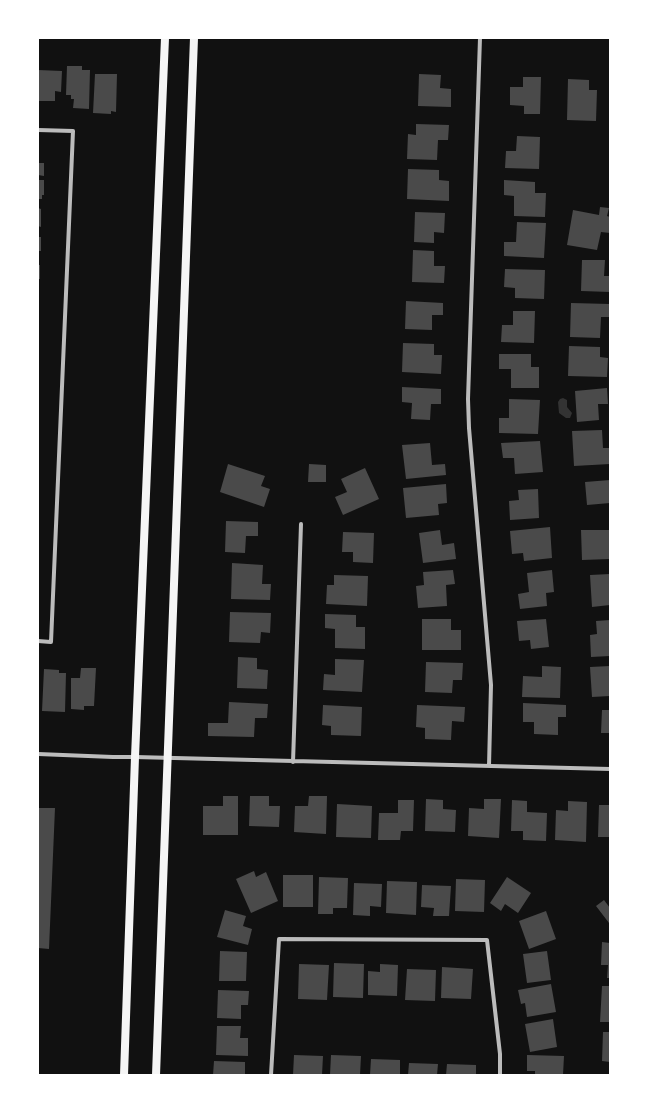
<!DOCTYPE html>
<style>
body{margin:0}
#map{position:relative;width:648px;height:1113px;overflow:hidden;background:#111;font-family:Overpass,sans-serif}
canvas{display:block}
.frame{position:absolute;inset:0;border:39px solid #fff;pointer-events:none}
</style>
<div id="map">
<canvas width="648" height="1113"></canvas>
<div class="frame"></div>
</div>
<script>
const g = document.querySelector('canvas').getContext('2d');
g.lineJoin = 'round';
function fillPath(path, color) { g.fillStyle = color; g.fill(path, 'evenodd'); }
const shape = rows => new Path2D(rows.map(r => 'M' + r).join(''));
function trace(path, color, width, dash) { g.strokeStyle = color; g.lineWidth = width; g.lineCap = dash ? 'butt' : 'round'; g.setLineDash(dash || []); g.stroke(path); }
fillPath(shape([
 [563,398,567,400,567,407,572,413,570,418,566,418,559,413,558,402,560,399]
]), '#333');
fillPath(shape([
 [67,66,82,66,82,70,90,70,89,109,73,108,74,99,71,99,71,95,66,95],
 [38,70,62,71,61,92,55,91,55,101,38,101],
 [95,74,117,74,116,112,111,111,111,114,93,113],
 [419,74,441,75,440,88,451,89,451,107,418,106],
 [523,77,541,77,540,114,524,114,524,106,510,105,510,87,523,87],
 [568,79,589,80,589,90,597,90,596,121,567,120],
 [416,124,449,125,448,140,438,140,437,160,407,159,408,134,416,135],
 [517,136,540,137,539,169,505,168,506,151,516,151],
 [38,163,44,163,44,176,38,175],
 [408,169,439,170,439,180,449,181,449,201,407,199],
 [38,180,44,180,44,195,42,195,42,199,38,199],
 [504,180,535,182,535,193,546,193,545,217,514,216,514,196,504,195],
 [600,207,609,208,607,216,610,217,610,233,601,232,597,250,567,245,573,210,599,215],
 [38,208,41,209,41,227,38,226],
 [415,212,445,213,444,233,434,232,434,243,414,242],
 [517,222,546,223,544,258,504,256,504,242,516,242],
 [38,237,41,237,41,251,38,251],
 [413,250,434,251,434,266,445,266,444,283,412,282],
 [582,260,605,260,604,276,610,276,610,292,581,291],
 [38,265,40,265,40,279,38,279],
 [505,269,545,270,544,299,515,298,515,288,504,287],
 [406,301,443,303,443,315,432,315,432,330,405,329],
 [571,303,610,304,610,317,601,317,600,338,570,337],
 [513,311,535,311,534,343,501,342,502,325,513,325],
 [403,343,434,344,434,355,442,355,441,374,402,372],
 [569,346,600,347,600,357,608,358,607,377,568,376],
 [499,354,531,354,531,367,539,367,539,388,511,388,511,369,499,369],
 [402,387,441,389,441,404,431,404,430,420,411,419,412,403,402,402],
 [607,388,608,404,598,404,599,420,577,422,575,391],
 [509,399,540,400,538,434,499,433,499,418,509,418],
 [602,430,603,448,610,448,610,464,574,466,572,431],
 [540,441,543,472,515,474,514,458,503,458,501,443],
 [430,443,432,465,445,464,446,475,406,479,402,445],
 [228,464,265,476,261,486,270,489,264,507,220,492],
 [309,464,326,465,326,482,308,482],
 [365,468,379,499,343,515,335,497,347,492,341,479],
 [610,480,610,503,587,505,585,482],
 [446,484,447,503,438,504,439,515,406,518,403,488],
 [538,489,539,518,510,520,509,501,519,500,518,490],
 [226,521,258,522,258,536,246,536,245,553,225,552],
 [550,527,552,558,524,561,523,553,512,554,510,531],
 [440,530,442,545,454,543,456,559,423,563,419,533],
 [581,530,609,530,610,559,582,560],
 [343,532,374,533,373,563,353,562,353,552,342,552],
 [232,563,263,565,262,584,271,584,270,600,231,599],
 [453,570,455,584,446,585,447,606,418,608,416,586,424,585,423,572],
 [552,570,554,592,546,593,547,606,520,609,518,594,529,592,527,573],
 [610,574,610,605,592,607,590,575],
 [334,575,368,576,367,606,326,604,327,585,334,585],
 [230,612,271,613,270,633,261,632,260,643,229,642],
 [325,614,356,615,356,627,365,627,365,649,335,648,335,629,325,628],
 [422,619,451,619,451,630,461,630,461,650,422,650],
 [546,619,549,647,531,649,530,640,519,641,517,621],
 [610,620,610,656,591,657,590,635,597,634,596,621],
 [238,657,257,658,257,669,268,670,267,689,237,688],
 [335,659,364,660,362,692,323,690,324,674,335,675],
 [426,662,463,663,462,680,453,680,452,693,425,692],
 [542,666,561,667,560,698,522,697,523,676,542,677],
 [610,666,610,696,592,697,590,667],
 [81,668,96,668,94,706,84,706,84,710,71,709,71,678,80,678],
 [44,669,59,670,59,673,66,673,65,712,42,711],
 [229,702,268,704,267,718,255,718,254,737,208,736,208,723,228,723],
 [523,703,566,705,566,717,558,717,558,735,534,734,534,722,523,722],
 [323,705,362,707,361,736,331,735,331,726,322,725],
 [417,705,465,707,464,722,452,721,451,740,425,739,425,728,416,727],
 [602,710,610,710,610,733,601,733],
 [223,796,238,796,238,835,203,835,203,806,223,806],
 [250,796,269,796,269,806,280,806,279,827,249,826],
 [309,796,327,796,326,834,294,832,295,806,308,806],
 [426,799,443,800,443,809,456,810,455,832,425,831],
 [484,799,501,799,499,838,468,836,469,808,484,809],
 [398,800,414,800,413,831,401,831,400,840,378,840,379,813,398,813],
 [512,800,527,801,527,812,547,813,546,841,523,840,523,831,511,831],
 [568,801,587,802,586,842,555,840,556,810,568,811],
 [337,804,372,806,371,838,336,837],
 [599,805,610,805,610,837,598,837],
 [38,808,55,808,49,949,38,948],
 [254,871,256,877,266,872,278,901,251,913,236,879],
 [283,875,313,875,313,907,283,907],
 [319,877,348,878,347,908,333,908,333,914,318,914],
 [507,877,531,893,518,913,505,904,501,911,490,903],
 [456,879,485,880,484,912,455,911],
 [387,881,417,882,416,915,386,913],
 [354,883,382,884,381,907,370,906,370,916,353,915],
 [422,885,451,886,449,916,433,916,434,908,421,907],
 [604,900,610,908,609,923,596,906],
 [225,910,246,916,243,926,252,929,248,945,217,937],
 [546,911,556,939,529,949,519,921],
 [602,942,610,943,610,978,607,978,608,965,601,965],
 [220,951,247,952,246,981,219,981],
 [547,951,551,980,527,983,523,954],
 [334,963,364,964,363,998,333,997],
 [299,964,329,965,327,1000,298,999],
 [380,964,398,965,397,996,368,995,368,971,380,972],
 [442,967,473,969,471,999,441,998],
 [407,969,436,970,435,1001,405,1000],
 [551,984,556,1012,527,1017,525,1003,521,1004,518,990],
 [602,986,610,986,610,1022,600,1022],
 [218,990,249,991,248,1005,241,1005,241,1019,217,1018],
 [553,1019,557,1047,530,1052,525,1024],
 [217,1026,241,1026,240,1038,248,1038,248,1056,216,1055],
 [603,1032,610,1032,610,1062,602,1061],
 [294,1055,323,1056,322,1075,293,1075],
 [331,1055,361,1056,360,1075,330,1075],
 [527,1055,564,1056,563,1075,535,1075,535,1071,527,1071],
 [371,1059,400,1060,400,1075,370,1075],
 [214,1061,245,1062,245,1075,213,1075],
 [409,1063,438,1064,437,1075,408,1075],
 [447,1064,476,1065,476,1075,446,1075]
]), '#4a4a4a');
trace(shape([
 [480,38,468,399,469,428,491,685,489,766],
 [38,130,73,131,51,642,38,641],
 [38,754,113,757,135,757,610,769],
 [293,762,301,524],
 [271,1075,279,939,487,940,500,1054,500,1075]
]), '#bcbcbc', 4);
trace(shape([
 [124,1075,135,757,165,38],
 [156,1075,194,38]
]), '#f5f5f5', 8);
</script>
